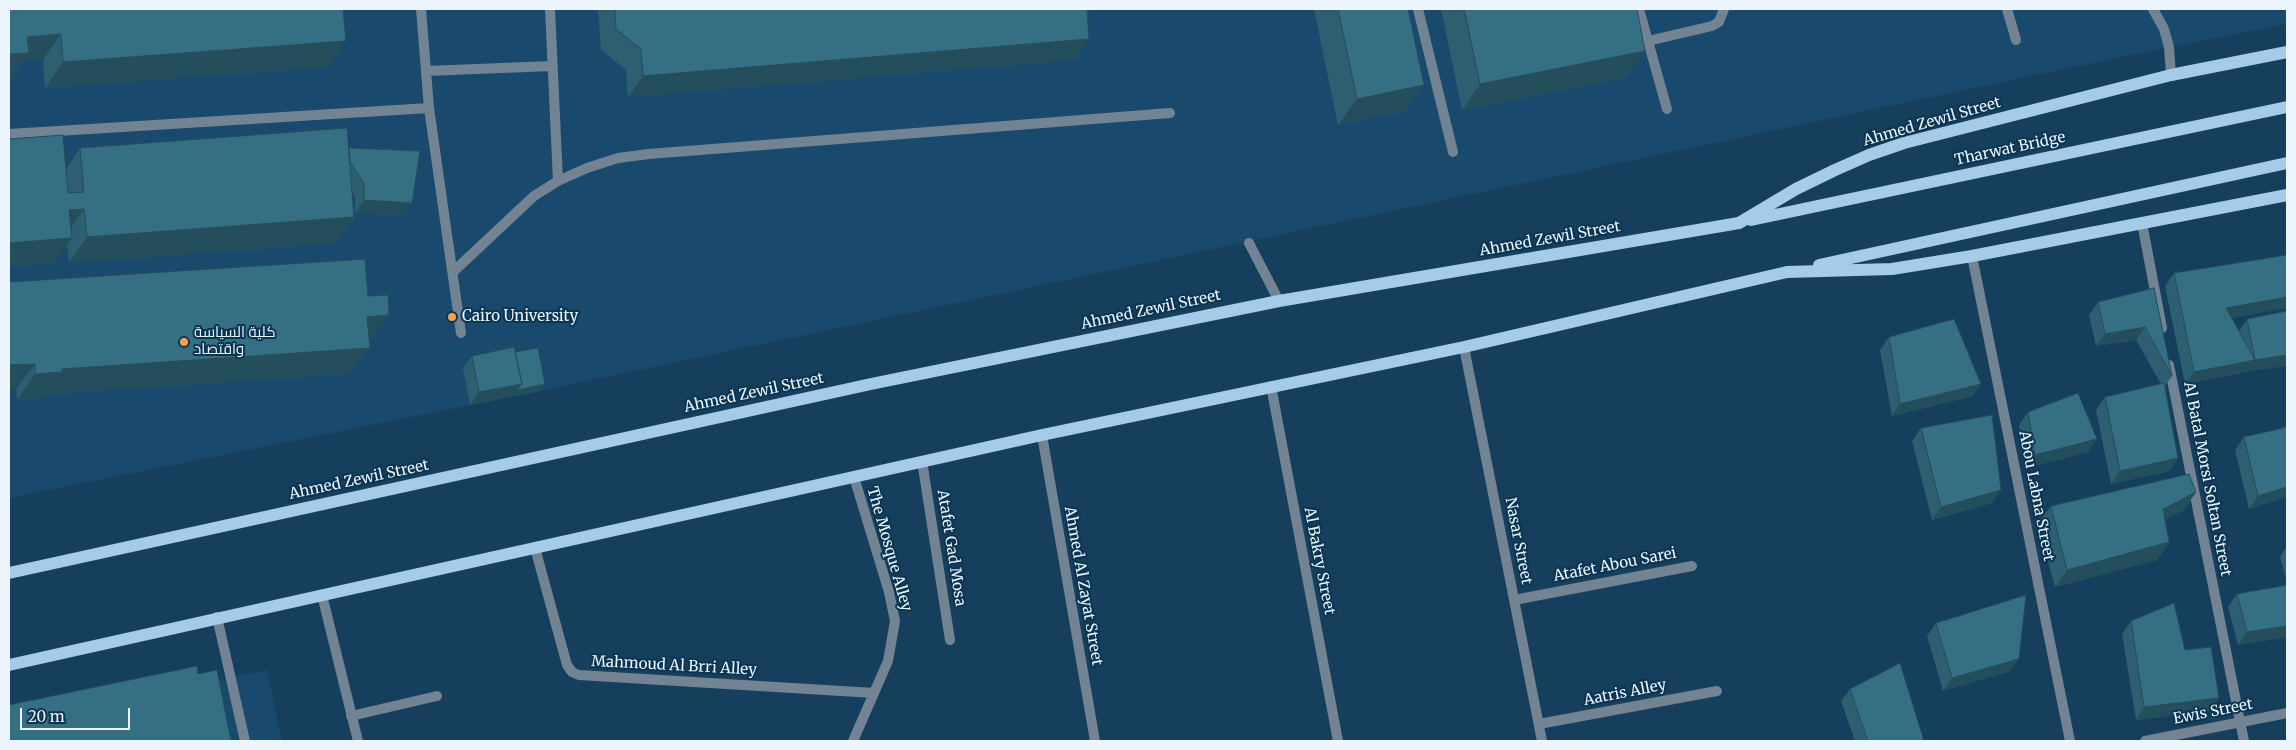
<!DOCTYPE html>
<meta charset="utf-8">
<style>
body{margin:0}
#map{position:relative;width:2296px;height:750px;overflow:hidden;background:#163f5d;font-family:Merriweather,serif}
canvas{display:block}
.frame{position:absolute;inset:0;border:10px solid #ecf4fc;pointer-events:none}
.scale{position:absolute;left:20px;top:708px;width:110px;height:22px;box-sizing:border-box;border:2px solid #ecf4fc;border-top:0;padding-left:6px;font-size:15px;line-height:18px;white-space:nowrap;color:#ecf4fc;-webkit-text-stroke:4px #093552;paint-order:stroke}
</style>
<div id="map">
<canvas width="2296" height="750"></canvas>
<div class="frame"></div>
<div class="scale">20 m</div>
</div>
<script>
const g = document.querySelector('canvas').getContext('2d');
g.lineJoin = 'round';
function fillPath(path, color) { g.fillStyle = color; g.fill(path, 'evenodd'); }
const shape = rows => new Path2D(rows.map(r => 'M' + r).join(''));
function trace(path, color, width, dash) { g.strokeStyle = color; g.lineWidth = width; g.lineCap = dash ? 'butt' : 'round'; g.setLineDash(dash || []); g.stroke(path); }
function label(font, color, halo, rows, align = 'center') {
  g.font = font + ' Merriweather,Cairo,serif'; g.lineWidth = 4; g.setLineDash([]); g.textBaseline = 'middle'; g.strokeStyle = halo; g.fillStyle = color; for (const [text, x, y, turn = 0] of rows) {
    g.save(); g.translate(x, y); g.rotate((+turn || 0) * Math.PI / 180); g.textAlign = isNaN(turn) ? turn : align; if (halo) g.strokeText(text, 0, 0); g.fillText(text, 0, 0); g.restore();
  }
}
fillPath(shape([
 [9,9,2287,9,2287,24,2169,47,540,391,9,498],
 [267,670,282,741,9,741,9,724]
]), '#194a6d');
trace(shape([
 [421,9,429,108,461,333],
 [550,9,558,181],
 [1418,9,1453,152],
 [1639,9,1667,109],
 [2007,9,2016,40],
 [2153,9,2164,29,2169,47,2171,75],
 [1648,41,1712,26,1719,22,1724,9],
 [426,71,552,66],
 [9,134,429,108],
 [1249,243,1279,301],
 [454,271,534,196,558,181,587,168,618,158,649,154,1170,113],
 [217,617,245,741]
]), '#728493', 10);
trace(shape([
 [2142,223,2162,328],
 [1972,256,2070,741],
 [1464,347,1542,741],
 [2169,365,2244,741],
 [1271,386,1338,741],
 [1042,435,1095,741],
 [922,461,950,640],
 [535,548,567,665,572,672,579,675,874,693],
 [322,595,358,741],
 [1514,600,1692,566],
 [351,716,437,696],
 [1539,724,1717,691],
 [853,741,888,661,895,621,889,592,854,477],
 [2145,741,2287,713]
]), '#728493', 10);
trace(shape([
 [1751,220,2287,107],
 [1819,265,2287,163],
 [9,573,871,384,1279,301,1739,223,1796,189,1835,170,1869,155,1904,143,2171,75,2287,52],
 [9,665,1042,435,1464,347,1787,272,1892,269,1972,256,2287,195]
]), '#a6cbe9', 12);
fillPath(shape([
 [9,9,328,67,45,88,43,60,22,62,10,79],
 [598,9,1091,9,1087,13,1089,39,1074,60,628,97,626,70,601,50],
 [1314,9,1408,9,1424,85,1405,111,1338,125],
 [1441,9,1637,9,1627,77,1462,110],
 [80,148,349,149,412,203,403,216,355,213,355,196,352,192,354,217,336,243,69,263,67,244,54,264,66,169],
 [2174,273,2232,318,2239,331,2247,319,2287,311,2246,372,2185,384,2165,286],
 [9,282,371,341,369,341,351,374,47,394,45,398,17,400],
 [2154,288,2172,376,2165,386,2178,458,2169,471,2111,484,2096,410,2105,397,2161,384,2136,340,2096,346,2089,315,2098,302],
 [1889,337,1981,384,1972,396,1892,416,1880,350],
 [515,352,540,391,470,405,463,368,472,356],
 [2028,412,2088,452,2026,468,2019,425],
 [2287,427,2287,497,2249,509,2235,450,2244,437],
 [1921,428,1992,503,1932,520,1912,441],
 [2196,492,2184,510,2165,519,2169,542,2157,560,2055,587,2038,523,2051,506],
 [2287,546,2287,582,2280,557],
 [2287,585,2287,637,2238,645,2228,607,2237,594],
 [2131,621,2185,650,2210,711,2136,720,2122,634],
 [1936,623,2010,671,1943,691,1927,636],
 [1850,689,1924,741,1855,741,1841,701]
]), '#2d5f71');
fillPath(shape([
 [61,34,43,60,22,62,10,79,9,79,9,54,27,37],
 [1089,39,1074,60,628,97,643,76],
 [346,41,328,67,45,88,63,62],
 [1645,51,1627,77,1462,110,1480,84],
 [1424,85,1405,111,1338,125,1357,99],
 [364,200,412,203,403,216,355,213],
 [84,209,66,235,69,210],
 [354,217,336,243,69,263,87,237],
 [72,238,54,264,9,267,9,243],
 [2287,297,2287,308,2217,321,2226,308],
 [389,315,371,341,349,342,367,317],
 [2145,327,2136,340,2096,346,2105,334],
 [370,348,351,374,47,394,45,398,17,400,35,374,62,369],
 [2287,355,2287,366,2246,372,2185,384,2194,372,2255,360],
 [35,364,16,389,9,390,9,365],
 [522,384,545,384,540,391,470,405,479,392],
 [1981,384,1972,396,1892,416,1900,404],
 [2097,439,2088,452,2026,468,2035,455],
 [2178,458,2169,471,2111,484,2120,471],
 [2287,487,2287,497,2249,509,2258,496],
 [2001,490,1992,503,1932,520,1941,507],
 [2196,492,2184,510,2150,527,2163,509],
 [2169,542,2157,560,2055,587,2067,570],
 [2287,626,2287,637,2238,645,2247,632],
 [2019,659,2010,671,1943,691,1952,678],
 [2219,698,2210,711,2136,720,2144,707]
]), '#244e5c');
const building = shape([
 [9,9,343,9,346,41,63,62,61,34,27,37,29,53,9,54,9,9],
 [615,9,1087,9,1089,39,643,76,641,49,616,29,615,9],
 [1338,9,1408,9,1424,85,1357,99,1338,9],
 [1464,9,1637,9,1645,51,1480,84,1464,9],
 [347,128,354,217,87,237,84,209,69,210,72,238,9,243,9,139,63,135,68,193,84,192,80,148,347,128],
 [350,148,420,151,412,203,364,200,364,183,350,162,349,149,350,148],
 [2287,255,2287,297,2226,308,2255,360,2247,319,2287,311,2287,355,2255,360,2194,372,2174,273,2287,255],
 [365,259,368,296,388,295,389,315,367,317,370,348,62,369,63,372,35,374,35,364,9,365,9,282,365,259],
 [2154,288,2172,376,2145,327,2105,334,2098,302,2154,288],
 [1954,319,1981,384,1900,404,1889,337,1954,319],
 [514,347,522,384,479,392,472,356,514,347],
 [538,348,545,384,517,390,522,384,515,352,538,348],
 [2164,383,2178,458,2120,471,2105,397,2164,383],
 [2078,393,2097,439,2035,455,2028,412,2078,393],
 [1992,415,2001,490,1941,507,1921,428,1992,415],
 [2287,427,2287,487,2258,496,2244,437,2287,427],
 [2189,474,2196,492,2163,509,2169,542,2067,570,2051,506,2189,474],
 [2287,585,2287,626,2247,632,2237,594,2287,585],
 [2026,595,2019,659,1952,678,1936,623,2026,595],
 [2174,603,2185,650,2211,647,2219,698,2144,707,2131,621,2174,603],
 [1900,663,1924,741,1868,741,1850,689,1900,663],
 [197,666,198,674,217,670,231,741,9,741,9,705,197,666]
]);
fillPath(building, '#346f83');
trace(building, '#244e5c', 1);
for (const [x, y, r, color] of [
 [452,317,5,"#f7a149"],
 [184,342,5,"#f7a149"]
]) { const dot = new Path2D(); dot.arc(x, y, r, 0, 2 * Math.PI); g.fillStyle = color; g.fill(dot); trace(dot, '#093552', 2); }
label('15px', '#ecf4fc', '#093552', [
 ["Ahmed Zewil Street",1932,122,-16],
 ["Tharwat Bridge",2010,149,-12],
 ["Ahmed Zewil Street",1550,239,-10],
 ["Ahmed Zewil Street",1151,310,-12],
 ["Ahmed Zewil Street",754,393,-12],
 ["Al Batal Morsi Soltan Street",2207,479,79],
 ["Ahmed Zewil Street",359,480,-12],
 ["Abou Labna Street",2036,496,79],
 ["Nasar Street",1518,541,79],
 ["Atafet Gad Mosa",951,548,81],
 ["The Mosque Alley",889,549,74],
 ["Al Bakry Street",1319,561,79],
 ["Atafet Abou Sarei",1615,565,-11],
 ["Ahmed Al Zayat Street",1083,586,80],
 ["Mahmoud Al Brri Alley",674,666,3],
 ["Aatris Alley",1625,693,-11],
 ["Ewis Street",2213,712,-11]
]);
label('15px', '#ecf4fc', '#093552', [
 ["Cairo University",462,317],
 ["كلية السياسة",194,333],
 ["واقتصاد",194,350]
], 'left');
</script>
